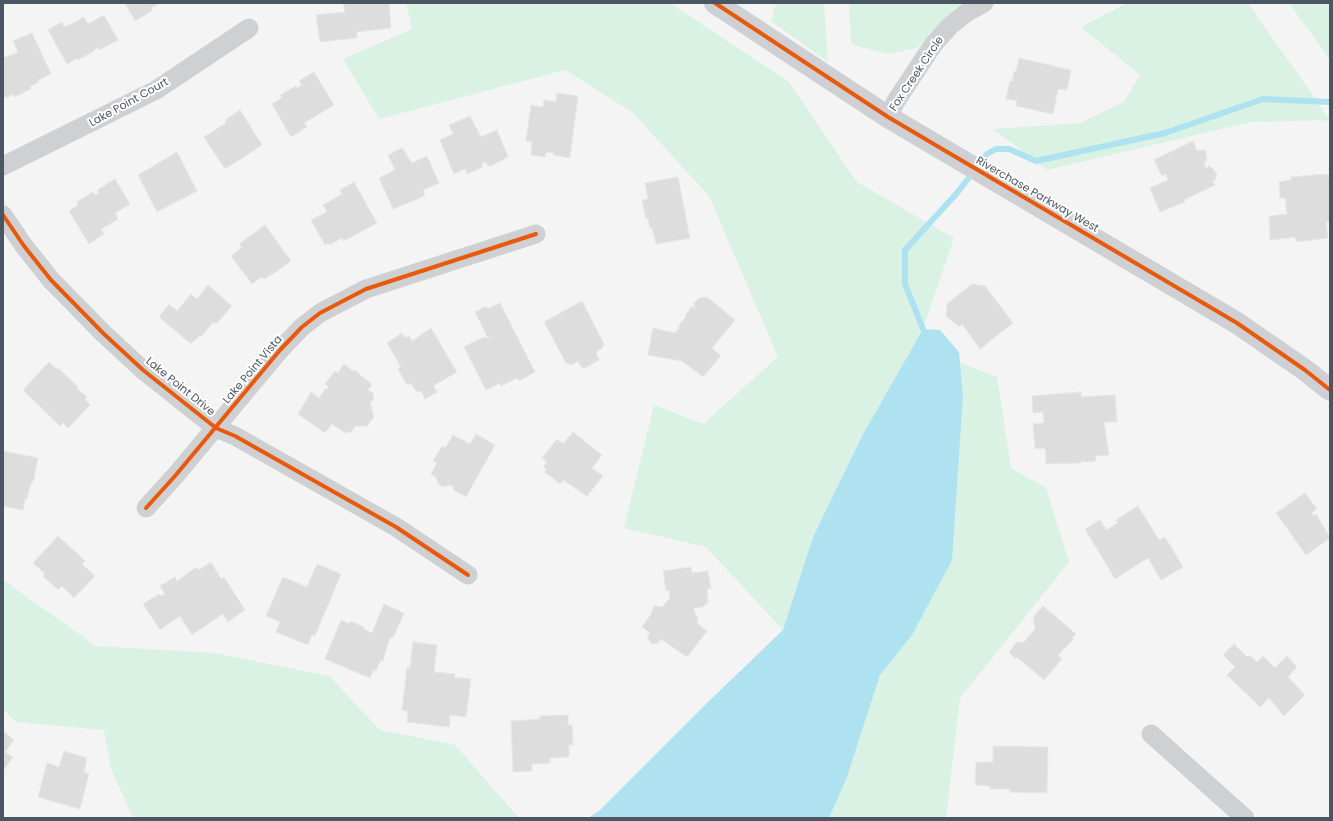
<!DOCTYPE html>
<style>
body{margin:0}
#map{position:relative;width:1333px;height:821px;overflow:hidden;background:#f4f4f4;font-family:Poppins,sans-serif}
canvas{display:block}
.frame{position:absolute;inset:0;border:4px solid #4a5661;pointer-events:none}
</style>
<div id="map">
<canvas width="1333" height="821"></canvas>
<div class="frame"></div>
</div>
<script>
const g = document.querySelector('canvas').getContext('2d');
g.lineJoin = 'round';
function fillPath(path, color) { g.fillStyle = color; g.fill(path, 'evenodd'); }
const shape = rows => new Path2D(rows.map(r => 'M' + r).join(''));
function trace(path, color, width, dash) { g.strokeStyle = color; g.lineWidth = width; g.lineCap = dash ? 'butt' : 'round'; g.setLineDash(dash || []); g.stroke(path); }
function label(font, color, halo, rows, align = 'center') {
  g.font = font + ' Poppins,sans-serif'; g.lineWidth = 4; g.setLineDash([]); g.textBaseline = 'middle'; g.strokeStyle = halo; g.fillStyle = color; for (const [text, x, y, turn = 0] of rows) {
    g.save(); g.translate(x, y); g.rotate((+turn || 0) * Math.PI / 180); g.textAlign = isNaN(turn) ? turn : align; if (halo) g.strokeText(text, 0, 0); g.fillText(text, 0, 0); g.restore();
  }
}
fillPath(shape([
 [406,3,670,3,789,82,857,182,954,238,923,329,862,436,813,537,783,630,706,547,624,528,654,405,703,424,778,357,709,196,632,112,565,70,379,119,343,59,412,29],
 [776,3,824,3,828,62,771,21],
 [849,3,962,3,917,48,888,54,851,44],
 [1127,3,1248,3,1330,120,1251,122,1047,170,993,129,1080,123,1124,102,1140,75,1081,27],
 [1289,3,1330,3,1330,60],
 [960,363,997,377,1011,468,1046,488,1069,562,960,698,946,818,829,818,846,780,880,675,912,635,957,463,963,395],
 [3,580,96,646,215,653,329,676,380,730,455,745,519,818,133,818,111,769,104,730,16,722,3,709]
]), '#d9f2e3');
fillPath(shape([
 [923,329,940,330,959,352,963,395,952,560,912,635,880,675,846,780,829,818,588,818,599,811,709,701,783,630,813,537,862,436]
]), '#aee2f0');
trace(shape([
 [923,329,905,284,905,250,957,193,987,154,996,149,1009,149,1036,161,1165,133,1263,99,1330,102]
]), '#aee2f0', 6);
const building = shape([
 [125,3,160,3,151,8,153,10,135,21,125,3],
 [343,3,389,3,391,28,357,32,357,38,320,42,316,15,345,12,343,3],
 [104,15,118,40,99,50,98,47,94,50,94,51,78,60,77,58,67,64,48,30,62,22,65,27,84,17,88,24,104,15],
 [32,33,51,74,38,80,39,82,30,87,31,89,14,97,14,94,6,98,5,96,3,97,3,58,18,52,13,41,32,33],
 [1019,58,1071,70,1067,90,1058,89,1053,114,1016,106,1017,101,1006,99,1010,81,1012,82,1014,71,1016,72,1019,58],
 [314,72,334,105,304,123,307,127,291,137,272,104,282,98,280,95,296,86,297,88,302,85,299,81,314,72],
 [557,93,578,96,570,158,553,155,554,153,546,152,545,157,531,155,532,142,526,141,531,105,543,107,544,100,556,102,557,93],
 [240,110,262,145,225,169,204,137,226,123,225,120,240,110],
 [470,116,481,137,497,130,508,157,491,166,488,166,486,162,481,164,483,167,467,174,465,169,454,174,440,140,453,134,449,125,470,116],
 [1193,141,1197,151,1205,150,1207,158,1204,164,1206,168,1209,166,1213,169,1217,175,1215,180,1212,181,1215,185,1184,200,1185,202,1160,212,1150,188,1168,180,1166,174,1162,176,1154,160,1193,141],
 [402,148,412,163,427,156,439,183,423,190,425,195,418,199,393,209,379,178,395,170,388,155,402,148],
 [177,152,197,191,157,212,138,175,177,152],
 [1328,174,1330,181,1330,222,1326,222,1328,238,1296,242,1295,237,1270,240,1269,216,1287,214,1285,198,1280,198,1279,182,1291,180,1291,177,1328,174],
 [678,177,690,238,656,244,652,228,650,229,648,218,646,219,642,200,648,199,645,183,678,177],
 [115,179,130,204,115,213,118,219,101,229,104,234,89,244,69,211,78,205,77,202,93,192,95,195,99,193,97,190,115,179],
 [354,182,377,223,344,241,342,238,329,245,329,243,325,245,311,220,327,212,323,205,342,194,340,190,354,182],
 [265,225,291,261,274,273,264,279,262,277,252,284,231,256,242,247,239,244,265,225],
 [972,284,985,286,1013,323,980,349,962,324,959,327,946,316,947,304,972,284],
 [208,285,232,306,216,324,213,322,201,337,199,336,191,344,159,317,169,304,177,311,191,294,197,299,208,285],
 [707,297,735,320,712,348,721,356,703,377,682,361,648,355,653,328,675,333,680,327,678,326,686,317,685,316,692,306,695,309,694,303,699,298,707,297],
 [582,301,604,344,602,348,596,352,599,360,583,369,578,361,572,365,566,363,544,322,582,301],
 [500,303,535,372,519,381,517,378,501,386,500,383,486,390,464,347,477,340,486,337,487,339,493,337,488,338,475,312,486,306,488,309,500,303],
 [431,328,457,372,433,386,437,392,425,399,422,392,416,391,411,383,407,385,398,369,401,367,387,343,402,333,405,338,409,335,412,341,431,328],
 [49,362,57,369,58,368,78,387,77,388,87,397,85,399,90,405,68,428,63,423,60,426,23,390,49,362],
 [344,364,353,371,357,371,360,375,372,384,368,390,373,393,374,399,370,403,374,417,367,426,355,426,351,432,345,433,332,424,325,433,298,414,311,392,319,398,326,388,327,389,329,387,325,384,335,371,338,373,344,364],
 [1081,392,1081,397,1115,395,1117,422,1104,422,1109,455,1095,456,1096,461,1080,462,1081,463,1046,464,1045,448,1035,449,1033,424,1044,423,1043,412,1033,413,1032,396,1081,392],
 [573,432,602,455,592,468,603,476,587,496,563,480,560,484,545,472,546,469,543,467,547,462,542,458,557,439,563,444,573,432],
 [476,434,495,445,466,497,453,490,454,487,450,485,442,487,438,484,436,477,431,474,437,463,433,461,442,446,445,448,453,435,470,444,476,434],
 [3,451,38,458,34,479,30,486,27,499,25,499,23,510,3,506,3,451],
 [1305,493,1317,509,1311,513,1314,516,1316,514,1330,538,1306,555,1276,513,1305,493],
 [1138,506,1159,540,1165,537,1183,567,1161,580,1148,558,1115,579,1085,529,1100,520,1106,530,1118,523,1116,520,1138,506],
 [58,536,78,554,85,561,82,564,95,576,74,598,62,586,58,590,43,576,45,574,33,563,58,536],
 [211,562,221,579,224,577,245,610,228,622,223,614,192,635,180,616,160,630,143,604,159,594,161,596,165,594,160,586,175,577,177,581,196,567,199,570,211,562],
 [317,564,341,574,315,636,312,635,308,645,276,632,280,622,266,616,283,577,307,587,317,564],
 [691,567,692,573,708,571,711,589,707,589,708,603,702,607,694,608,695,614,698,617,697,623,707,631,687,657,661,639,658,643,652,644,647,637,650,633,642,627,651,614,654,606,662,607,670,598,669,590,666,591,663,571,691,567],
 [384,604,404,613,393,638,390,637,383,661,381,660,376,671,374,669,370,678,325,659,341,620,349,624,350,621,364,627,363,629,372,633,384,604],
 [1043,606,1076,634,1072,638,1074,639,1058,655,1062,659,1044,680,1017,657,1016,659,1009,652,1017,642,1024,642,1035,629,1033,617,1043,606],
 [413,642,437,645,434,672,455,674,454,677,471,679,466,717,450,715,449,727,407,722,408,711,402,710,407,667,410,668,413,642],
 [1234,644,1247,657,1249,655,1257,662,1263,656,1275,668,1287,656,1297,667,1288,677,1305,695,1284,716,1269,698,1260,707,1227,675,1235,667,1223,655,1234,644],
 [568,715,568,725,572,725,573,745,569,745,569,757,550,758,550,763,532,764,532,771,513,772,511,721,540,719,540,716,568,715],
 [3,731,14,740,5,752,13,757,3,771,3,731],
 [993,746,1048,747,1047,793,1010,792,1009,789,990,789,990,786,975,785,976,762,993,762,993,746],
 [64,751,87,758,84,772,89,774,80,809,38,797,47,763,59,767,64,751]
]);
fillPath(building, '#ddddde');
trace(building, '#e5e6e7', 1);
trace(shape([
 [888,117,896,101,933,45,950,26,966,13,984,3],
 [3,166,156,90,249,28],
 [3,215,24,246,51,280,104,334,143,370,216,428,235,436,396,527,468,575],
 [146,508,175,476,280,350,302,327,320,313,366,289,536,234],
 [1151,734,1245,818]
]), '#ced0d2', 19);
trace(shape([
 [715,3,888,117,1237,323,1305,370,1330,390]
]), '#ced0d4', 22);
trace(shape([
 [715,3,888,117,1237,323,1305,370,1330,390],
 [3,215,24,246,51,280,104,334,143,370,216,428,235,436,396,527,468,575],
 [146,508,175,476,280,350,302,327,320,313,366,289,536,234]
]), '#e8590c', 4);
label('11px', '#4a5661', '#fff', [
 ["Fox Creek Circle",917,74,-56],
 ["Lake Point Court",129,103,-29],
 ["Riverchase Parkway West",1037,195,30],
 ["Lake Point Vista",253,370,-50],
 ["Lake Point Drive",180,387,39]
]);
</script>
